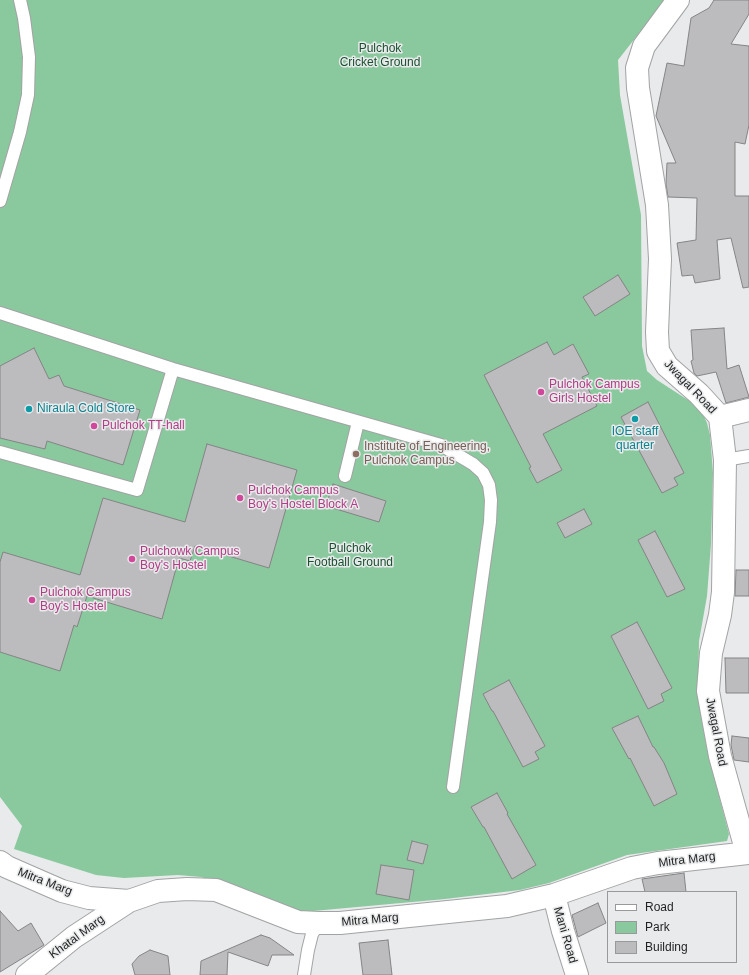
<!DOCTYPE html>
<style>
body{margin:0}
#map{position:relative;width:749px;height:975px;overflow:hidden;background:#e8eaeb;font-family:Arial,sans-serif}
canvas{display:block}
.legend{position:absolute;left:607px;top:891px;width:130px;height:72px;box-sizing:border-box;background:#e8eaeb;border:1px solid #98999a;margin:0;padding:5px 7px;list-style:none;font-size:12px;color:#1f2020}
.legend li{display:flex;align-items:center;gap:8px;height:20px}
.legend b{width:20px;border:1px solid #98999a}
</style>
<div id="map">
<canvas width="749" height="975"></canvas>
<ul class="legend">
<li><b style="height:5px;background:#fff"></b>Road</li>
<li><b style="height:11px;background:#8ac89e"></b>Park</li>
<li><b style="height:11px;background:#bcbbbd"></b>Building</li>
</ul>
</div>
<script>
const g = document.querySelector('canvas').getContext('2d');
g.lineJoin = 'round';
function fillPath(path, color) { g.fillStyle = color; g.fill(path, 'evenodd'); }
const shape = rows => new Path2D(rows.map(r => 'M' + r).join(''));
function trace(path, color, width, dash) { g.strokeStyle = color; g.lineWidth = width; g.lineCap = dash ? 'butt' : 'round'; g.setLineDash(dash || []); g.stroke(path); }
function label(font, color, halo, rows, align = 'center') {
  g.font = font + ' Arial,sans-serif'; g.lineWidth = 3; g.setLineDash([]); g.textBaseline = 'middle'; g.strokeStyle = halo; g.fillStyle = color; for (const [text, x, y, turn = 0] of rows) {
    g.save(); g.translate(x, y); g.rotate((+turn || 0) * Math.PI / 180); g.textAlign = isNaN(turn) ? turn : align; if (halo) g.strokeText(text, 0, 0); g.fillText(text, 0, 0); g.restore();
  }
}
fillPath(shape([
 [0,0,665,0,618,60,620,95,641,215,642,346,647,371,657,380,691,402,702,412,707,423,710,435,713,473,711,544,707,596,699,641,698,698,707,750,729,834,727,841,627,855,549,883,520,890,445,899,302,912,201,877,178,875,124,878,96,875,14,849,22,826,0,797]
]), '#8ac89e');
const building = shape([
 [714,0,749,0,749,14,731,44,749,46,749,125,745,144,735,142,735,196,749,196,749,287,743,288,731,238,717,240,720,279,695,283,693,275,682,276,677,243,696,240,697,198,668,197,666,184,667,163,676,163,656,116,667,63,684,66,691,18,709,8,714,0],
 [618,275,630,294,595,316,583,297,618,275],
 [724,328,727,369,739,365,749,397,726,403,716,372,697,376,694,373,691,361,693,360,691,330,724,328],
 [547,342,554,355,573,344,589,374,582,377,597,406,543,434,562,470,537,483,529,468,531,467,484,375,547,342],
 [34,348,49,379,59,375,64,386,140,410,123,465,47,441,45,449,0,438,0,366,34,348],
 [648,402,684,473,674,478,678,485,662,493,621,417,648,402],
 [207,444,297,470,269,568,195,546,190,561,179,558,162,619,87,596,77,627,74,625,60,671,0,652,0,562,3,552,80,575,103,498,185,522,207,444],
 [333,484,386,501,379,522,326,506,333,484],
 [584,509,592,524,565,538,557,523,584,509],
 [655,531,685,589,667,597,638,540,655,531],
 [736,570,749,570,749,596,735,596,736,570],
 [637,622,672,688,661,694,664,701,648,709,611,636,637,622],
 [725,658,749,658,749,693,726,693,725,658],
 [509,680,545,746,535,752,539,759,523,767,493,711,492,711,483,694,509,680],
 [638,716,653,747,654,747,664,763,677,794,654,806,630,758,629,759,612,728,638,716],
 [732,736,749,738,749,762,734,760,731,745,732,736],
 [497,793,508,813,507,814,536,865,512,879,484,827,483,827,471,807,497,793],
 [412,841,428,845,423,864,407,860,412,841],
 [381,865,414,870,409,900,376,894,381,865],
 [684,873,686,892,645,892,642,879,684,873],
 [598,903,606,923,578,937,572,915,598,903],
 [0,911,18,931,31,923,44,945,0,972,0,911],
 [261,935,270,938,294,955,272,955,268,966,228,952,227,975,200,975,201,961,261,935],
 [388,940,392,975,363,975,359,943,388,940],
 [150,950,168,956,170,975,135,975,132,964,139,956,150,950]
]);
fillPath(building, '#bcbbbd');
trace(building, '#858486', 1);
const service = shape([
 [0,201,20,132,28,95,29,57,24,18,20,0],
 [0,313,173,369,441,445,473,464,483,473,489,485,491,500,490,522,453,787],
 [0,452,137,490,173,369],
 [725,460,749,456],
 [345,476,358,422],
 [304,975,308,950,312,934,319,923]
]);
const minor = shape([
 [678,0,644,46,637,68,638,88,657,205,660,259,657,332,658,351,667,366,699,394,720,417,725,460,723,592,720,615,711,653,708,691,720,756,747,853],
 [720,417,749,410],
 [0,862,7,867,62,891,89,898,129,901,158,891,187,889,216,890,298,922,319,923,340,923,507,906,554,895,632,868,658,863,749,853],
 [554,895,563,931,577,975],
 [27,975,74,937,129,901]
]);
trace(service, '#a2a3a4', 14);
trace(minor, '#a2a3a4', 24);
trace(service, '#fff', 12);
trace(minor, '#fff', 22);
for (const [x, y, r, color] of [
 [541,392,4,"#d1479c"],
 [29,409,4,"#0f9aa8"],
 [635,419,4,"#0f9aa8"],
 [94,426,4,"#d1479c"],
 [356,454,4,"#8d6e63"],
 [240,498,4,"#d1479c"],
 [132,559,4,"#d1479c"],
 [32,600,4,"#d1479c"]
]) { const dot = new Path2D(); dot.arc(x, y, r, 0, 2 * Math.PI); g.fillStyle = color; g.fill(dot); trace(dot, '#e8eaeb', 1.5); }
label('12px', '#18502f', '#e8eaeb', [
 ["Pulchok",380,49],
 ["Cricket Ground",380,63],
 ["Pulchok",350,549],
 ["Football Ground",350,563]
]);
label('12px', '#b23c85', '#e8eaeb', [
 ["Pulchok Campus",549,385],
 ["Girls Hostel",549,399],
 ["Pulchok TT-hall",102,426],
 ["Pulchok Campus",248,491],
 ["Boy's Hostel Block A",248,505],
 ["Pulchowk Campus",140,552],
 ["Boy's Hostel",140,566],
 ["Pulchok Campus",40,593],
 ["Boy's Hostel",40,607]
], 'left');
label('12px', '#1f2020', '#e8eaeb', [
 ["Jwagal Road",690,387,46],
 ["Jwagal Road",716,732,79],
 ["Mitra Marg",687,860,-7],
 ["Mitra Marg",45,882,21],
 ["Mitra Marg",370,920,-5],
 ["Mani Road",565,935,74],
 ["Khatal Marg",77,937,-36]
]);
label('12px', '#0d838f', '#e8eaeb', [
 ["Niraula Cold Store",37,409],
 ["IOE staff",635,432,"center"],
 ["quarter",635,446,"center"]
], 'left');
label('12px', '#785e54', '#e8eaeb', [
 ["Institute of Engineering,",364,447],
 ["Pulchok Campus",364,461]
], 'left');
</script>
